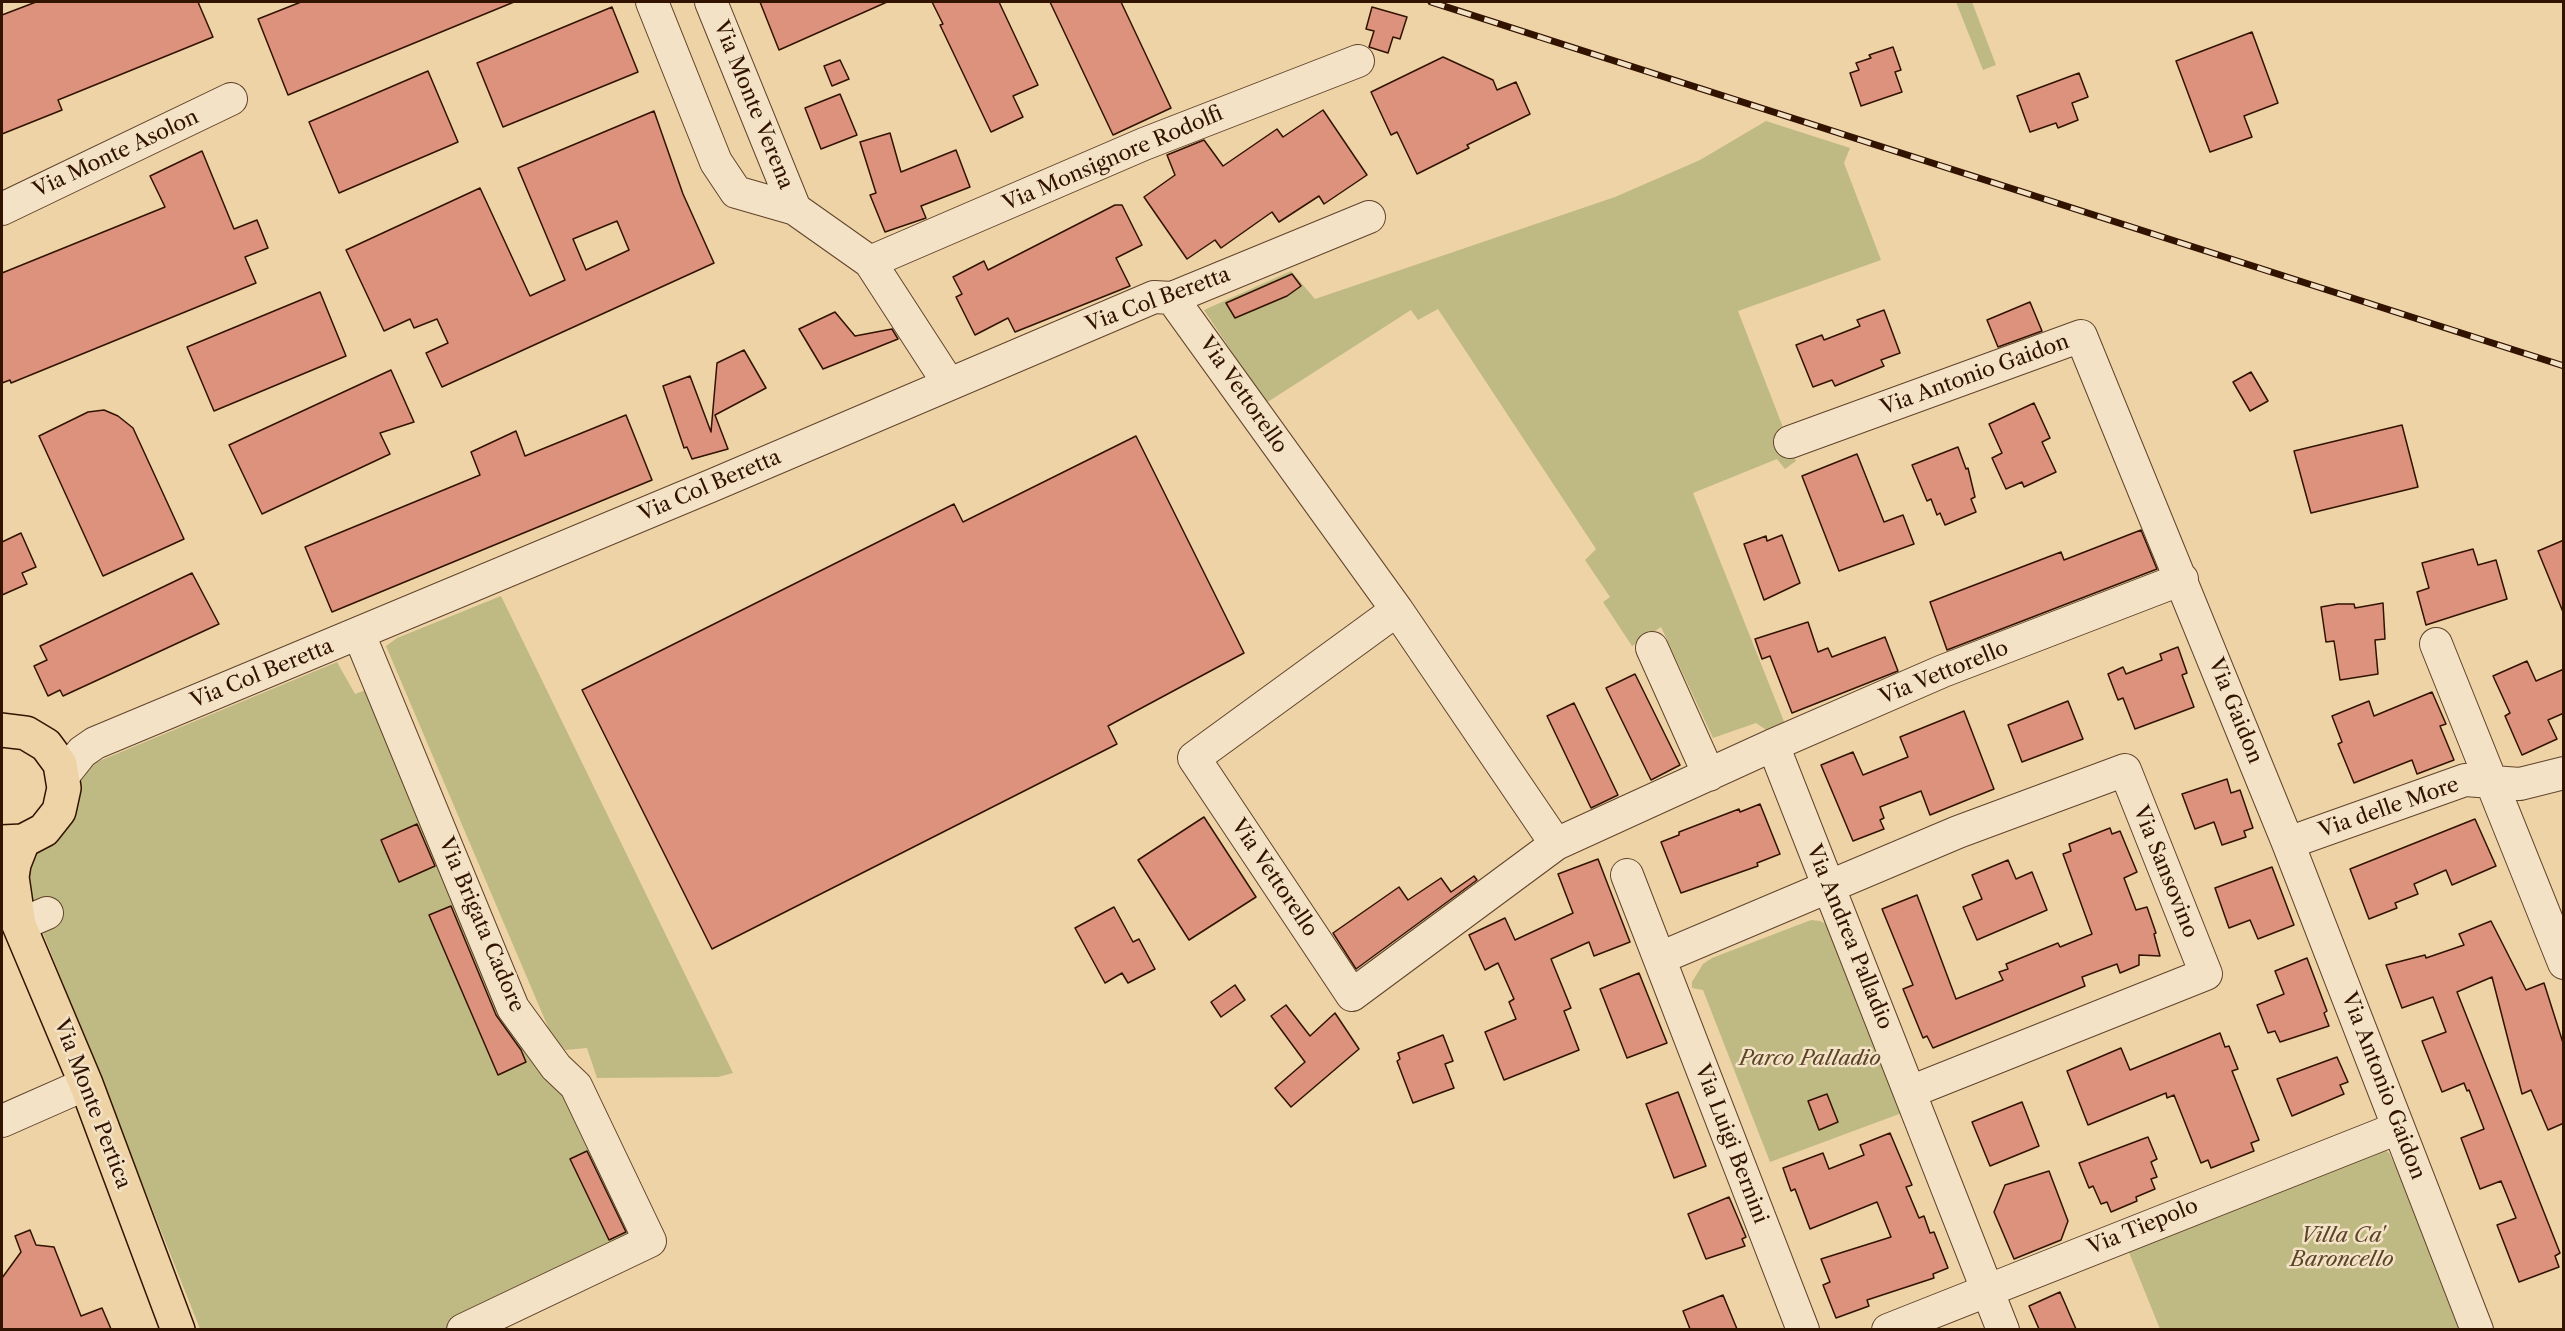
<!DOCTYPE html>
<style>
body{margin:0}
#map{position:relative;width:2565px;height:1331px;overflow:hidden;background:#eed3a7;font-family:"Libre Caslon Text",serif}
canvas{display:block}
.frame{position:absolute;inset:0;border:3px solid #311300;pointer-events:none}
</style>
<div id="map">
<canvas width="2565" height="1331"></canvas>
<div class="frame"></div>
</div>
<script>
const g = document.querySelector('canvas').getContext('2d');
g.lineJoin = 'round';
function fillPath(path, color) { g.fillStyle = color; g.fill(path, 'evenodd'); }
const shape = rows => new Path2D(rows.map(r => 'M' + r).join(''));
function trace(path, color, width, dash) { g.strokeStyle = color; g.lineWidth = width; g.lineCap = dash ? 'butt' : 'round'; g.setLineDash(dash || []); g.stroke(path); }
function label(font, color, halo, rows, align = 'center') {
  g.font = font + ' "Libre Caslon Text",serif'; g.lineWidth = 5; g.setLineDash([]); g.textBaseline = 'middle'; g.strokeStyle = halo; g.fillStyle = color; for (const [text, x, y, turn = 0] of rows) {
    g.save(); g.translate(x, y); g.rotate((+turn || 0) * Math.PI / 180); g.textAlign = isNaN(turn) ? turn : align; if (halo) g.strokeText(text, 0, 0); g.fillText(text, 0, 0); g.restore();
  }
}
fillPath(shape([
 [1956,2,1972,2,1996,65,1983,70],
 [1766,121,1850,148,1844,163,1881,260,1738,311,1796,461,1785,469,1777,459,1693,493,1785,724,1769,732,1756,723,1713,738,1661,627,1632,646,1603,602,1610,597,1585,560,1596,549,1438,309,1418,320,1411,310,1266,403,1204,310,1291,271,1315,299,1615,197,1700,160],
 [501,596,733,1073,718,1077,597,1078,587,1048,565,1050,551,1034,386,646,397,638],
 [337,662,355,694,366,690,638,1232,470,1329,200,1329,18,870,68,774],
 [1811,920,1820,921,1838,930,1910,1110,1770,1162,1703,990,1692,988,1692,982,1703,964,1712,958],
 [2380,1147,2389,1153,2406,1188,2464,1329,2160,1329,2128,1250]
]), '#bfba83');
const building = shape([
 [36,2,198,2,213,37,58,100,62,110,2,134,2,15,36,2],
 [301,2,514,2,288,95,258,19,301,2],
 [760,2,887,2,779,50,760,2],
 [932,2,999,2,1038,85,1013,96,1023,117,991,132,940,25,943,24,932,2],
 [1050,2,1121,2,1171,108,1113,135,1050,2],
 [612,7,638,72,503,127,477,63,612,7],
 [1372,7,1407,17,1400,39,1393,37,1388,53,1369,47,1374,31,1366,29,1372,7],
 [2252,32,2278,103,2244,116,2252,137,2210,152,2176,61,2252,32],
 [1893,47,1901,70,1895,72,1902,92,1861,106,1850,73,1859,70,1856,63,1871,58,1869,55,1893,47],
 [1443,57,1493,80,1497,90,1516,82,1530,114,1467,145,1469,148,1417,174,1397,132,1391,135,1371,92,1443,57],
 [840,60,849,79,832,86,824,66,840,60],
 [428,71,458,142,339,193,309,122,428,71],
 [2079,73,2088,97,2072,103,2078,120,2058,128,2056,123,2030,132,2017,96,2079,73],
 [840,94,857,135,821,149,805,108,840,94],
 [1323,110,1367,175,1324,204,1319,196,1279,222,1272,212,1221,248,1215,240,1187,259,1144,197,1175,175,1167,155,1204,140,1223,166,1277,129,1283,137,1323,110],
 [654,111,683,194,714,263,442,387,426,353,448,343,437,319,414,328,410,319,384,331,346,250,480,188,530,296,565,280,518,168,654,111],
 [617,221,629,250,586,270,573,239,617,221],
 [890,133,901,172,956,150,970,187,921,206,926,218,885,232,870,195,876,193,860,142,890,133],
 [202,151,234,229,257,220,268,248,245,257,256,283,11,383,10,380,2,383,2,273,165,207,150,176,202,151],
 [1115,205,1122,205,1142,245,1116,258,1130,286,1015,332,1008,318,975,335,956,297,962,294,953,277,984,261,988,270,1115,205],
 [1292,274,1301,286,1287,296,1235,318,1226,303,1292,274],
 [320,292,346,356,214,411,187,347,320,292],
 [2030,302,2042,331,1998,347,1987,320,2030,302],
 [1884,310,1900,353,1881,360,1884,366,1835,386,1832,380,1813,387,1796,345,1822,335,1824,340,1860,326,1857,320,1884,310],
 [835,312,855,336,892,329,898,339,823,369,799,329,835,312],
 [744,350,766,388,715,415,728,449,692,459,687,447,684,448,663,386,690,376,711,432,717,363,744,350],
 [391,370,414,422,380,433,390,454,262,514,229,445,391,370],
 [2251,372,2268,401,2250,411,2233,382,2251,372],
 [2034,403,2050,438,2042,442,2056,472,2024,487,2022,482,2006,489,1992,458,2002,453,1989,424,2034,403],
 [104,410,118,416,133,428,184,539,103,576,39,436,88,412,104,410],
 [626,415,652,480,332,612,305,547,480,475,471,452,516,431,525,456,626,415],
 [2402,425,2418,487,2311,513,2294,451,2402,425],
 [1136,436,1244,653,1108,726,1117,744,712,949,582,690,954,504,963,522,1136,436],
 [1958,447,1966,469,1968,468,1975,497,1971,499,1976,512,1945,525,1940,513,1937,515,1931,499,1927,501,1912,465,1958,447],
 [1857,454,1884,522,1903,515,1914,544,1839,571,1802,476,1857,454],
 [2141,530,2157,569,1947,650,1930,602,2061,552,2064,560,2141,530],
 [21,533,36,567,22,573,27,584,2,595,2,542,21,533],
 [1782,535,1800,583,1764,600,1744,544,1766,536,1767,541,1782,535],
 [2564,540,2564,612,2563,612,2538,551,2564,540],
 [2473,549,2478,565,2496,560,2507,599,2426,625,2417,592,2429,588,2422,563,2473,549],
 [192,573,219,624,63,696,60,690,48,696,34,666,47,660,40,646,192,573],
 [2383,603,2385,639,2375,640,2378,674,2340,680,2334,641,2326,642,2321,607,2338,604,2354,604,2355,608,2383,603],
 [1808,622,1818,652,1828,648,1832,657,1885,637,1898,671,1792,713,1770,656,1762,659,1755,639,1808,622],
 [2178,647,2187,673,2182,675,2194,707,2135,729,2123,698,2118,700,2108,674,2123,667,2126,674,2162,660,2160,654,2178,647],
 [2527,661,2536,681,2564,669,2564,713,2548,720,2557,739,2522,755,2505,716,2510,713,2493,676,2527,661],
 [1635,674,1680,765,1651,780,1606,688,1635,674],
 [2432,692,2446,724,2440,726,2454,760,2417,774,2412,760,2354,783,2338,744,2342,742,2332,716,2369,701,2374,716,2432,692],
 [2068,701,2083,739,2022,762,2008,725,2068,701],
 [1574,703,1618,795,1591,808,1547,716,1574,703],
 [1964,711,1994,789,1930,815,1921,791,1880,807,1884,818,1880,820,1884,829,1853,841,1821,765,1853,752,1863,775,1908,757,1900,737,1964,711],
 [2227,779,2231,793,2240,790,2253,828,2244,831,2246,837,2222,845,2214,822,2195,829,2182,794,2227,779],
 [1760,804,1780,854,1757,863,1758,866,1681,893,1661,842,1679,835,1679,832,1739,809,1740,812,1760,804],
 [1204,817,1256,897,1189,940,1138,860,1204,817],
 [2475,819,2496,866,2452,885,2446,870,2414,884,2418,894,2395,903,2397,908,2369,919,2350,869,2475,819],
 [417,824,435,866,399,882,381,840,417,824],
 [2110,828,2112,834,2120,831,2137,872,2124,878,2136,910,2147,907,2156,933,2154,934,2160,956,2139,955,2139,965,2120,973,2117,964,2082,977,2085,986,1933,1048,1927,1036,1923,1038,1903,989,1913,985,1882,909,1917,895,1956,999,2003,980,1999,972,2008,969,2006,964,2058,943,2060,947,2092,934,2063,854,2071,851,2069,844,2110,828],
 [1598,859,1630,942,1594,956,1589,942,1551,959,1571,1008,1564,1011,1579,1050,1504,1080,1485,1032,1516,1019,1509,1002,1514,999,1498,963,1485,970,1469,935,1505,918,1515,940,1573,913,1558,874,1598,859],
 [2008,860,2016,879,2032,872,2047,910,1977,940,1963,907,1982,899,1972,875,2008,860],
 [2272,867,2294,925,2258,939,2250,920,2229,928,2215,888,2272,867],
 [1474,876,1477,880,1356,969,1333,933,1399,887,1408,900,1441,878,1451,892,1474,876],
 [451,906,496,1015,521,1050,526,1062,498,1075,429,915,451,906],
 [1114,907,1133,942,1139,939,1155,969,1128,983,1122,973,1105,983,1075,928,1114,907],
 [2491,921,2526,990,2544,983,2564,1046,2564,1123,2548,1130,2531,1090,2522,1094,2492,977,2457,992,2560,1253,2555,1256,2559,1267,2519,1282,2497,1225,2516,1218,2501,1181,2480,1189,2461,1138,2484,1129,2469,1090,2467,1091,2464,1083,2442,1092,2422,1041,2446,1032,2433,997,2402,1008,2386,965,2425,955,2426,958,2464,945,2459,934,2491,921],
 [2307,958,2327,1011,2324,1013,2329,1026,2280,1042,2275,1031,2268,1033,2257,1005,2284,994,2275,971,2307,958],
 [1639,973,1667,1043,1627,1058,1600,989,1639,973],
 [1235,985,1245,1000,1221,1017,1211,1002,1235,985],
 [1286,1005,1310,1036,1335,1013,1359,1049,1291,1107,1275,1088,1305,1062,1271,1016,1286,1005],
 [2220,1033,2225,1047,2229,1046,2238,1069,2232,1071,2259,1140,2251,1143,2254,1151,2211,1168,2208,1160,2201,1163,2174,1095,2167,1098,2166,1093,2088,1125,2067,1071,2121,1048,2130,1070,2220,1033],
 [1443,1035,1453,1061,1445,1064,1454,1088,1413,1103,1397,1061,1400,1059,1398,1053,1443,1035],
 [2337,1057,2348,1082,2340,1085,2344,1094,2292,1116,2277,1079,2337,1057],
 [1678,1092,1706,1166,1674,1178,1646,1104,1678,1092],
 [1827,1094,1838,1122,1819,1130,1808,1101,1827,1094],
 [2022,1102,2039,1146,1990,1166,1972,1122,2022,1102],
 [1890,1133,1912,1185,1906,1187,1919,1218,1924,1216,1930,1233,1934,1232,1948,1268,1933,1274,1934,1278,1867,1300,1869,1306,1836,1318,1823,1285,1830,1282,1821,1259,1891,1237,1877,1202,1810,1229,1795,1189,1791,1191,1783,1168,1823,1153,1829,1169,1864,1155,1860,1145,1890,1133],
 [2148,1137,2157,1159,2151,1162,2157,1177,2151,1179,2155,1189,2136,1197,2137,1201,2111,1212,2107,1202,2101,1204,2093,1186,2089,1188,2079,1163,2148,1137],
 [587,1151,626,1232,609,1240,570,1159,587,1151],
 [2049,1171,2068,1221,2061,1240,2014,1259,1994,1212,2005,1185,2049,1171],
 [1729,1197,1746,1237,1742,1239,1745,1246,1706,1259,1688,1214,1729,1197],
 [30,1230,36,1245,54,1247,81,1316,102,1308,111,1329,2,1329,2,1278,21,1252,15,1236,30,1230],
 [2060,1292,2076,1329,2039,1329,2029,1306,2060,1292],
 [1723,1295,1737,1329,1690,1329,1683,1311,1723,1295]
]);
fillPath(building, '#dd927d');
trace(building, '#311300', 1.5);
const minor = shape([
 [652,2,716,162,736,192,795,209,870,262,949,384],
 [711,2,795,209],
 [2,209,231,99],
 [870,262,1144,144,1358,61],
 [1172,298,1397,610,1556,844],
 [1790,442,2081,336,2288,843,2477,1330],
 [1397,610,1194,758,1352,995,1556,844,1773,745,1943,671,2182,579],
 [359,634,513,1008,556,1067,576,1086,650,1241,463,1330],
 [2436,644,2564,963],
 [1652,648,1709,775],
 [1773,745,2003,1330],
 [63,776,82,752,95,743,713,485,1154,297,1172,298,1369,217],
 [2288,843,2465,780,2520,784,2564,773],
 [1627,875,1803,1330],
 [19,925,47,913],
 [1660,958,1958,832,2125,770,2206,974,1910,1092],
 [2,1121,86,1084],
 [1888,1330,2398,1128]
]);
const major = shape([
 [2,730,26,733,46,745,60,764,64,788,59,811,44,830,23,841,2,842],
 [23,841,14,864,12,877,19,925,86,1084,178,1330]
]);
trace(minor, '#60432a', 34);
trace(major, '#311300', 36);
trace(minor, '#f4e2c6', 32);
trace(major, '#eed3a7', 33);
const rail = shape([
 [1431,2,2564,366]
]);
trace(rail, '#311300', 7);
trace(rail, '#f4e2c6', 4.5, [14]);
label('21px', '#311300', '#f4e2c6', [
 ["Via Monte Verena",753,105,68],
 ["Via Monte Asolon",116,154,-25],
 ["Via Monsignore Rodolfi",1113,159,-23],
 ["Via Col Beretta",1158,300,-20],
 ["Via Antonio Gaidon",1975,375,-20],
 ["Via Vettorello",1243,395,55],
 ["Via Col Beretta",710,486,-23],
 ["Via Vettorello",1944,673,-22],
 ["Via Col Beretta",262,674,-22],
 ["Via Gaidon",2235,711,68],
 ["Via delle More",2389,808,-19],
 ["Via Sansovino",2165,872,68],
 ["Via Vettorello",1274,878,56],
 ["Via Brigata Cadore",481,925,67],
 ["Via Andrea Palladio",1849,937,68],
 ["Via Antonio Gaidon",2383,1086,69],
 ["Via Monte Pertica",92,1104,69],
 ["Via Luigi Bernini",1731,1144,69],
 ["Via Tiepolo",2143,1227,-22]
]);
label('italic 21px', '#5c4527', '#f4e2c6', [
 ["Parco Palladio",1810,1059],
 ["Villa Ca'",2342,1236],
 ["Baroncello",2342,1260]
]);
</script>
